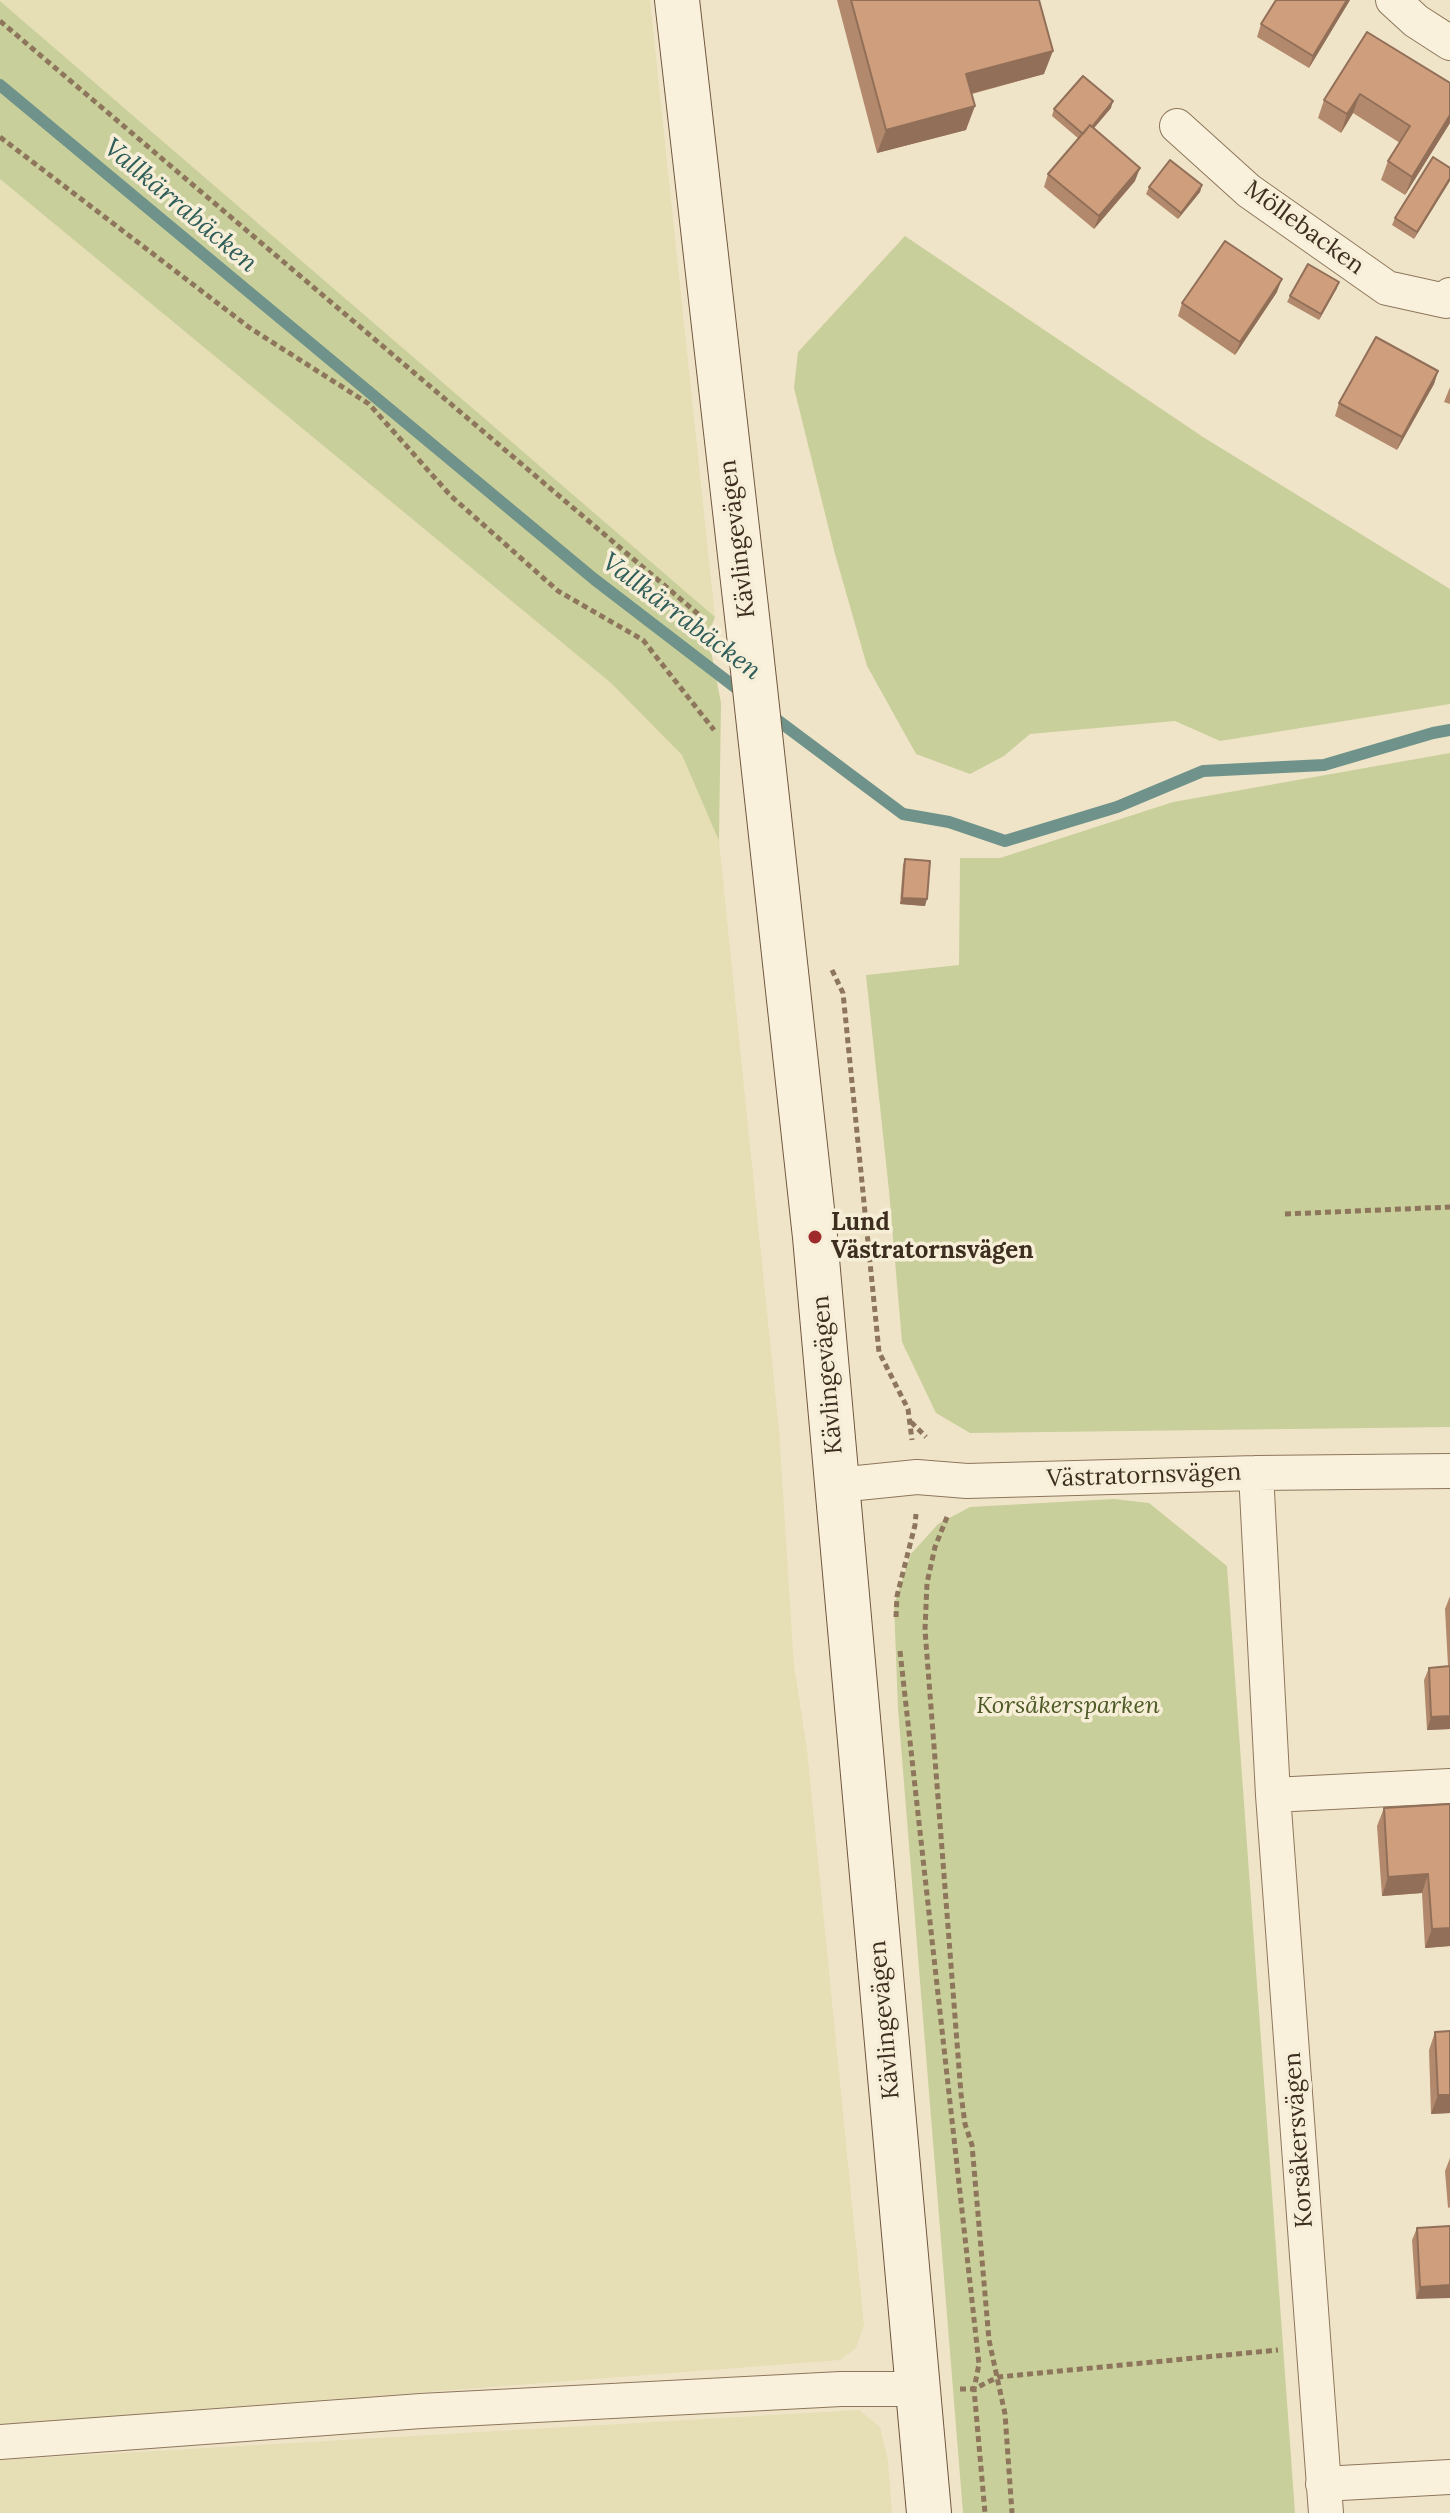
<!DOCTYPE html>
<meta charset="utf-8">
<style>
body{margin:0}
canvas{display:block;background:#f0e4c8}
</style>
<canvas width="1450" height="2513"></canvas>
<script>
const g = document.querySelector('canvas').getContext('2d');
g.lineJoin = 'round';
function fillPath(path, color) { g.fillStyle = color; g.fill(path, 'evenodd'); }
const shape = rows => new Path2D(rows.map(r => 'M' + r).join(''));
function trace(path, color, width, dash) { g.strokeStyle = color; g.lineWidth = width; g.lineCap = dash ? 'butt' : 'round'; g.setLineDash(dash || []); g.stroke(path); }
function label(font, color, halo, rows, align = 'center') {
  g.font = font + ' Lora,serif'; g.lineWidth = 7; g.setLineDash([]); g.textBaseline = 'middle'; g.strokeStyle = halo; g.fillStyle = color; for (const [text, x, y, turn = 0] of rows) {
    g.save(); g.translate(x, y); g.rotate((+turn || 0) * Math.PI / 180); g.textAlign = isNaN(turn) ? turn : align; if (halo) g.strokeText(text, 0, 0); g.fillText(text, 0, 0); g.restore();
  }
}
fillPath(shape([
 [650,0,715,617,0,1,0,0],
 [0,179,611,683,682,755,719,841,779,1430,794,1666,807,1749,864,2325,856,2348,840,2360,0,2425],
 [859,2410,880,2427,888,2460,892,2513,0,2513,0,2460]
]), '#e6deb5');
fillPath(shape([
 [0,1,715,617,708,635,721,703,719,841,682,755,611,683,0,179],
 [905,236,1203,437,1450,589,1450,704,1220,741,1175,721,1030,734,1004,756,970,774,916,754,867,666,835,554,794,388,798,352],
 [1450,753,1450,1427,970,1433,936,1413,902,1342,889,1191,866,975,959,965,960,858,1000,858,1173,802],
 [1114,1499,1149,1503,1227,1566,1295,2513,963,2513,898,1709,894,1604,911,1554,938,1524,970,1507]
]), '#c9cf9b');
trace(shape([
 [0,85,594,579,744,694],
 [768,713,903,814,949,822,1005,841,1117,807,1203,771,1324,765,1433,733,1450,730]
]), '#6f938a', 12);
const minor = shape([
 [1393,0,1416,21,1450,43],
 [1177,126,1249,191,1387,288,1446,301,1450,295],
 [1256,1473,1273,1795,1326,2513],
 [838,1485,917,1477,967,1481,1256,1473,1450,1471],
 [1273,1795,1450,1786],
 [0,2442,421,2411,841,2389,919,2389],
 [1323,2484,1450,2477]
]);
const secondary = shape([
 [677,0,750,643,815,1237,929,2513]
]);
trace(minor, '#8d765c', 36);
trace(secondary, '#6f573f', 46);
trace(shape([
 [0,21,704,619],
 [0,137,250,328,369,404,451,496,558,591,643,640,714,730],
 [832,970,843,993,879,1352,908,1409,912,1440],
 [1285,1214,1450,1207],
 [911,1422,926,1437],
 [947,1517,935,1547,927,1583,925,1630,961,2094,965,2124,972,2145,989,2340,1005,2414,1012,2513],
 [896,1617,897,1596,915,1525,916,1514],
 [900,1651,979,2364,974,2389,985,2513],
 [960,2389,974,2389,998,2377,1278,2350]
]), '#8d765c', 5, [6, 4]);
trace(minor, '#faf1dc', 34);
trace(secondary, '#faf1dc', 44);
fillPath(shape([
 [837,0,1039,0,1044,74,972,94,966,130,877,153],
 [1350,0,1309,68,1257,37,1261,24],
 [1450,83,1450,123,1405,195,1381,180,1388,161,1400,143,1353,113,1341,133,1318,118,1324,100],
 [1111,108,1094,128,1135,181,1094,229,1044,187,1048,174,1079,139,1052,116,1054,109],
 [1450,168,1414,239,1392,225,1395,218],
 [1202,185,1200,192,1178,219,1146,194,1149,187],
 [1337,288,1319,320,1287,302,1290,296],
 [1277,292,1235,355,1178,316,1182,303],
 [1438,371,1434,384,1397,450,1335,416,1339,403],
 [1450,387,1450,404,1444,402],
 [905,859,925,906,900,904,903,865],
 [1450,1596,1450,1729,1427,1730,1424,1680,1429,1668,1448,1666,1445,1609],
 [1450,1804,1450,1946,1425,1948,1422,1893,1382,1896,1377,1826,1384,1808],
 [1450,2031,1450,2113,1431,2114,1429,2050,1435,2032],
 [1450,2158,1450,2207,1448,2208,1445,2171],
 [1450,2226,1416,2299,1412,2240,1417,2228]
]), '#b2896c');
fillPath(shape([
 [1347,0,1350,0,1309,68,1313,56],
 [1053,51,1044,74,958,97,966,74],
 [1360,94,1353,113,1341,133,1347,114],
 [1113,101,1111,108,1082,142,1084,135],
 [975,106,966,130,877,153,886,130],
 [1450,115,1450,123,1405,195,1412,177],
 [1140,168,1135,181,1094,229,1099,216],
 [1450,178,1450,181,1414,239,1417,232],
 [1202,185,1200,192,1178,219,1181,213],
 [1282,279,1277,292,1235,355,1240,342],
 [1339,282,1337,288,1319,320,1321,314],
 [1438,371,1434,384,1397,450,1402,437],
 [902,898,927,899,925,906,900,904],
 [1450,1716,1450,1729,1427,1730,1431,1717],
 [1428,1874,1422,1893,1382,1896,1388,1877],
 [1450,1928,1450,1946,1425,1948,1432,1929],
 [1438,2095,1450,2095,1450,2113,1431,2114],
 [1450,2285,1450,2298,1416,2299,1420,2287]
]), '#916f58');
const building = shape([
 [851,0,1039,0,1053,51,966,74,975,106,886,130,851,0],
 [1276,0,1347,0,1313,56,1261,24,1276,0],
 [1367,32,1450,83,1450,115,1412,177,1388,161,1410,126,1360,94,1347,114,1324,100,1367,32],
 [1083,76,1113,101,1092,127,1090,125,1083,134,1054,109,1083,76],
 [1090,125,1140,168,1099,216,1048,174,1090,125],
 [1433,157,1450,168,1450,178,1417,232,1395,218,1433,157],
 [1170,160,1202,185,1181,213,1149,187,1170,160],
 [1225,241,1282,279,1240,342,1182,303,1225,241],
 [1308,264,1339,282,1321,314,1290,296,1308,264],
 [1376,337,1438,371,1402,437,1339,403,1376,337],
 [905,859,930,861,927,899,902,898,905,859],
 [1450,1666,1450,1716,1431,1717,1429,1668,1450,1666],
 [1450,1804,1450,1928,1432,1929,1428,1874,1388,1877,1384,1808,1450,1804],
 [1450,2031,1450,2095,1438,2095,1435,2032,1450,2031],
 [1450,2226,1450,2285,1420,2287,1417,2228,1450,2226]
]);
fillPath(building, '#cf9f7d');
trace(building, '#916f58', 2);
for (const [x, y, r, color] of [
 [815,1237,8,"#9e2a2b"]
]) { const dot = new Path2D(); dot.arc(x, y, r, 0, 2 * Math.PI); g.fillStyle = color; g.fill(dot); trace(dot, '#f7eed8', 3); }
label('24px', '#3d2e20', '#f7eed8', [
 ["Möllebacken",1304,228,36],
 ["Kävlingevägen",738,539,-97],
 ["Kävlingevägen",828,1375,-95],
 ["Västratornsvägen",1144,1476,-2],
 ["Kävlingevägen",885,2020,-95],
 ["Korsåkersvägen",1299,2140,-94]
]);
label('bold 24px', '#3d2e20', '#f7eed8', [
 ["Lund",831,1223],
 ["Västratornsvägen",831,1251]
], 'left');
label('italic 24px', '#4d5a26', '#f7eed8', [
 ["Korsåkersparken",1068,1706]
]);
label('italic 26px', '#2f5d5a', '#f7eed8', [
 ["Vallkärrabäcken",180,206,40],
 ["Vallkärrabäcken",681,617,37]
]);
</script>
